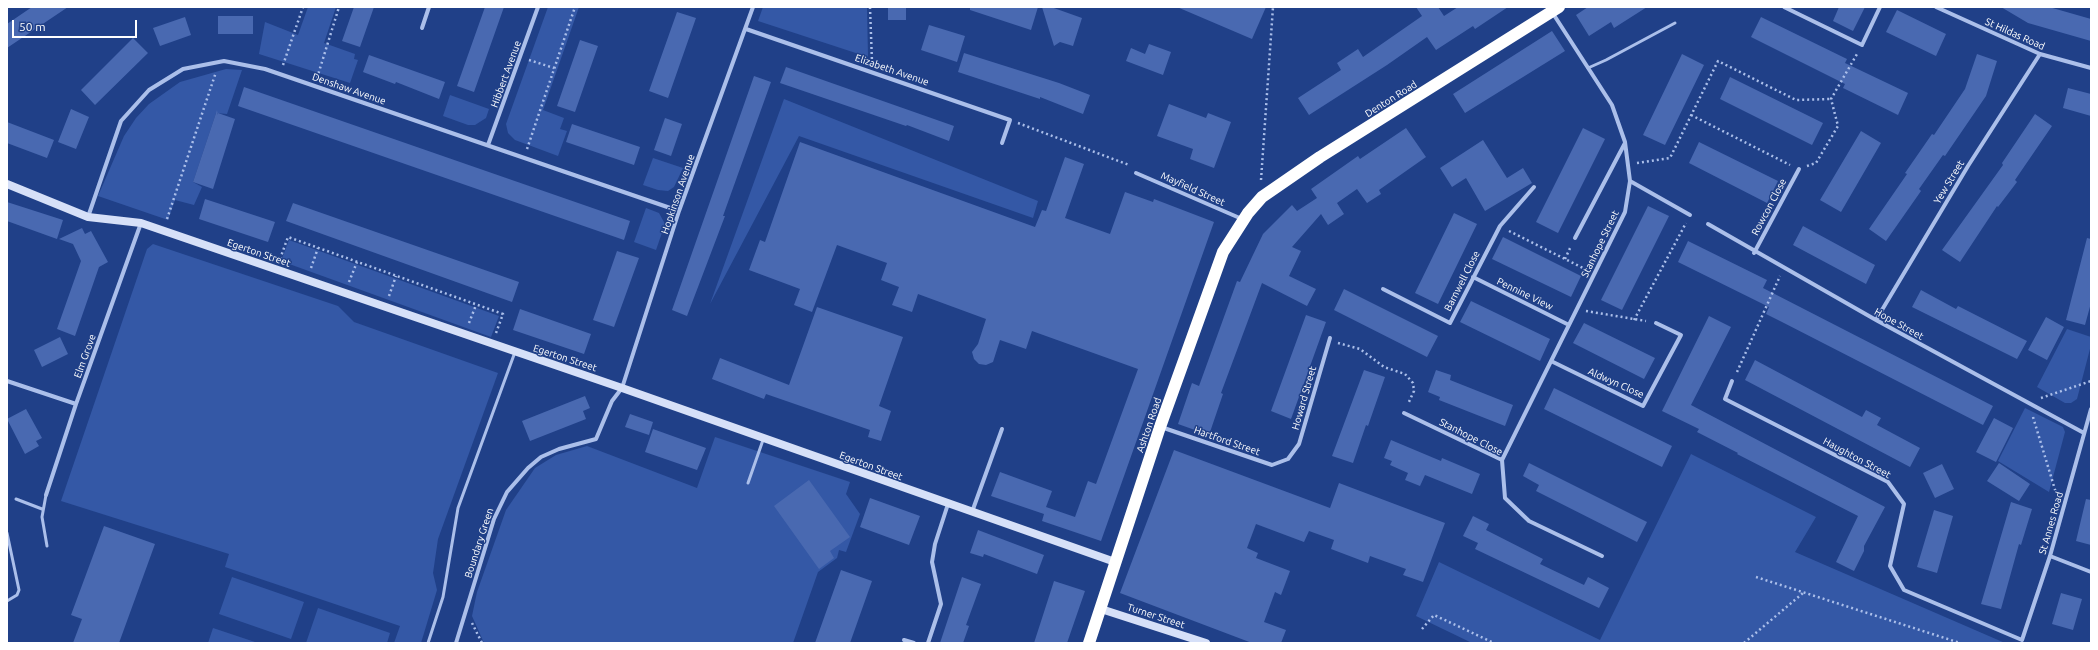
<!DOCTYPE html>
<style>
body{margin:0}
#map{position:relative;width:2098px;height:650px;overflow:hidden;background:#204088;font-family:Ubuntu,sans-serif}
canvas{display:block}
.frame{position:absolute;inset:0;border:8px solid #fff;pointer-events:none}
.scale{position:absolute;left:12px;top:20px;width:125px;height:18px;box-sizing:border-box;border:2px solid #fff;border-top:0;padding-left:5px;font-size:12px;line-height:14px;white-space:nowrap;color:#fff;-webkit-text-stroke:3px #204088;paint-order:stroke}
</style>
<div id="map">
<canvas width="2098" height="650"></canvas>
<div class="frame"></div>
<div class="scale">50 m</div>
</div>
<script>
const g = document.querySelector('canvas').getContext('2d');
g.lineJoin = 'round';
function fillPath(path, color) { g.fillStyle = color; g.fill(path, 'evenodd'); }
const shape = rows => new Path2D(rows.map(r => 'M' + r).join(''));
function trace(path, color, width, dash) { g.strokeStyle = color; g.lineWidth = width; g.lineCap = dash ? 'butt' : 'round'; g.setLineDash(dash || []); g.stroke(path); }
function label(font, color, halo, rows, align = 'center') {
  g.font = font + ' Ubuntu,sans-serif'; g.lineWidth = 3; g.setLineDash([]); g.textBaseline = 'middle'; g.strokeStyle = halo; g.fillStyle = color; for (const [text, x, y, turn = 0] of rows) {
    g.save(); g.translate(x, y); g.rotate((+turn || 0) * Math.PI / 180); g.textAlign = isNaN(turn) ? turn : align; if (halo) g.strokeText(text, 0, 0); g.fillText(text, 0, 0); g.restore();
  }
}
fillPath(shape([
 [308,7,336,7,324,43,355,54,354,59,358,60,350,83,259,54,265,22,298,35],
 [548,7,579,7,543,110,564,118,560,129,567,131,558,156,515,140,508,133,506,124],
 [763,7,867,7,868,57,758,21],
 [226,69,242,70,227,114,216,113,193,182,202,187,194,205,175,200,168,220,98,196,124,136,136,118,149,104,180,82],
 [450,95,489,109,486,118,475,125,468,125,443,116],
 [784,99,1038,201,1033,218,799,136,710,304],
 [653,158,683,168,674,187,668,191,658,190,643,185],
 [646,208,659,213,665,224,656,250,634,242],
 [289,240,499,316,491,337,281,261],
 [153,244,338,306,354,322,498,373,438,539,433,573,437,590,421,643,394,643,400,626,225,567,229,554,61,501,147,249],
 [2067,329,2091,337,2091,345,2077,399,2071,403,2065,403,2037,387],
 [2025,408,2063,427,2065,432,2049,492,1998,461],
 [715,437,850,482,846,494,860,514,846,552,839,550,837,558,818,572,793,643,484,643,472,616,477,592,506,510,535,468,556,455,587,446,697,488],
 [1691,454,1816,517,1795,552,2005,643,1472,643,1416,616,1439,562,1600,640],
 [232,577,304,602,291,639,219,614],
 [318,608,390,633,387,643,306,643],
 [213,628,258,643,208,643]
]), '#3458a6');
fillPath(shape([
 [32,7,68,7,7,48,7,24],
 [354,7,374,7,360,47,342,41],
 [485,7,504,7,474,92,457,86],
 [888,7,906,7,906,20,888,20],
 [970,7,1038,7,1031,30,970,10],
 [1042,7,1051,7,1082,18,1073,46,1060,42,1054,46],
 [1177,7,1266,7,1252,39],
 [1416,7,1438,7,1444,16,1458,7,1508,7,1475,29,1473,26,1436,50,1427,37,1387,65,1309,115,1298,98,1341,70,1337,63,1358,49,1363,57,1422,16],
 [1588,7,1647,7,1614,28,1611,22,1589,36,1576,15],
 [1839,7,1865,7,1853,31,1833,21],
 [2001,7,2049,7,2091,19,2091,41,2028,23],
 [1897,10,1946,34,1936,56,1886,32],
 [677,12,696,18,668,98,649,91],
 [218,16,253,16,253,34,218,34],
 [185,17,191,35,160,46,153,28],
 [1761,17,1847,59,1845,63,1908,93,1898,115,1843,88,1845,84,1751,37],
 [929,25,965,36,957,62,921,50],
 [1552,31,1565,51,1465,113,1453,94],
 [133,38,148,53,95,105,81,90],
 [580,40,598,46,575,112,557,106],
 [1149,44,1171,52,1163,75,1126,61,1131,48,1145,54],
 [964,53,1059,83,1090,95,1083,114,1040,97,1040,99,958,72],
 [1682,54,1704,65,1665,145,1643,135],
 [1977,54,1997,61,1986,96,1945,156,1943,155,1919,189,1921,191,1886,241,1869,229,1907,174,1905,173,1932,134,1934,135,1965,89],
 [369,55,445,82,439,99,396,82,395,84,363,72],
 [786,67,954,126,949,141,907,125,906,126,780,83],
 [754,76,771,82,723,216,725,216,687,316,672,310],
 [1730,77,1823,123,1812,145,1720,99],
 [244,87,630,221,624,240,238,106],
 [2068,88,2091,94,2091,116,2063,108],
 [1169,104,1206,118,1208,113,1231,122,1214,168,1190,159,1193,149,1157,136],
 [71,109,89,117,76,149,58,142],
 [217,110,218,115,218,113,235,119,213,189,193,182],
 [2035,114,2052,126,2015,180,2017,182,1998,207,1997,206,1960,262,1942,250,2003,165,2002,163],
 [665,118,682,124,671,156,654,150],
 [7,122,54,140,47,158,7,143],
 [572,124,640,147,634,165,566,142],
 [1406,128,1426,157,1379,190,1381,194,1367,203,1357,189,1337,203,1344,214,1328,225,1321,214,1292,247,1301,251,1289,276,1316,289,1307,306,1262,283,1221,393,1223,394,1209,435,1178,424,1192,383,1199,386,1237,281,1240,282,1263,234,1292,205,1297,211,1317,198,1311,189,1358,156,1360,159],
 [1583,128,1605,139,1558,233,1536,222],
 [1861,131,1881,143,1841,212,1820,200],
 [1483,140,1507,178,1523,168,1532,183,1485,211,1466,178,1452,187,1440,168],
 [800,142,1035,227,1042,210,1046,211,1065,157,1084,164,1065,218,1110,234,1125,192,1153,202,1154,199,1214,222,1101,541,1042,521,1044,514,991,496,1000,472,1052,491,1046,507,1075,517,1088,481,1096,484,1138,369,1032,331,1026,349,1000,340,993,362,986,365,979,364,974,359,972,352,978,344,986,319,918,294,912,312,892,305,899,287,881,280,887,263,837,245,812,312,794,305,800,289,749,270,760,240,765,242],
 [1699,142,1778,181,1767,203,1689,163],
 [205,199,275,222,268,242,199,219],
 [7,202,63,220,57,239,7,221],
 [293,203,519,282,512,302,286,221],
 [1648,206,1669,216,1622,310,1601,300],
 [1454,213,1477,224,1438,304,1415,293],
 [1803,226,1875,265,1866,284,1793,245],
 [82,228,85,234,91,231,108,262,99,267,75,336,57,329,81,261,73,244,59,239],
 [1503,237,1581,276,1571,297,1492,259],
 [2087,238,2091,239,2091,303,2085,325,2066,320],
 [1688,241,1767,280,1763,288,1993,406,1983,425,1782,322,1766,314,1769,307,1678,262],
 [617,251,639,258,614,327,593,320],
 [1344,289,1438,336,1427,357,1334,310],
 [1921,290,1956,309,1958,306,2027,341,2017,359,1912,307],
 [1471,301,1550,339,1540,361,1460,322],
 [817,307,903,337,879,406,891,411,881,441,868,437,870,430,766,394,764,399,712,379,720,358,789,385],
 [520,309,591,334,584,354,513,330],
 [1306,315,1326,322,1291,419,1271,411],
 [1709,316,1731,327,1691,405,1885,507,1864,546,1864,551,1854,571,1836,562,1858,516,1737,454,1738,453,1697,432,1699,429,1662,411],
 [2046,317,2064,327,2047,360,2028,350],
 [1584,323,1655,358,1644,379,1573,343],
 [60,337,68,354,42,367,34,350],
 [1755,360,1862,417,1866,410,1881,418,1877,425,1920,448,1910,467,1745,380],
 [1364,370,1385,377,1368,426,1366,425,1353,463,1332,456],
 [1436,370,1451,375,1450,380,1513,405,1505,426,1439,400,1440,397,1428,392],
 [1554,388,1672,446,1662,467,1544,409],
 [585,396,590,408,583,411,586,419,530,441,522,421],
 [26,409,42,438,36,441,39,446,25,454,7,419],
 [630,414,653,422,649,435,625,427],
 [1994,418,2013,428,1996,462,1976,452],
 [653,429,706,448,697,470,645,452],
 [1391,440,1441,461,1442,458,1480,474,1472,494,1425,475,1420,486,1405,480,1408,473,1390,465,1392,461,1384,458],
 [1174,450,1330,508,1339,483,1445,523,1423,582,1403,575,1406,569,1370,556,1368,563,1331,549,1334,540,1309,531,1304,542,1256,524,1247,548,1258,553,1256,558,1290,571,1281,595,1275,592,1264,622,1286,630,1281,643,1252,643,1120,593],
 [1529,463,1647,522,1637,542,1536,491,1539,485,1523,476],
 [1999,463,2030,484,2019,501,1987,481],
 [1942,464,1954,489,1935,498,1923,473],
 [809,480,850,537,830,551,834,558,819,569,774,506],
 [870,498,920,516,909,545,860,527],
 [2086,499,2091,500,2091,545,2076,541],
 [2011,502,2032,509,2021,545,2019,544,2001,609,1981,604],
 [1934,510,1953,516,1937,573,1917,567],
 [1473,516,1489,524,1486,530,1543,559,1540,564,1584,585,1588,577,1609,588,1599,608,1475,549,1478,543,1463,536],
 [104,526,155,544,119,643,73,643,82,619,71,615],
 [978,530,1044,555,1037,574,984,554,983,557,970,553],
 [841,570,872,581,850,643,815,643],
 [962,577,981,584,966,625,969,626,963,643,940,643],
 [1054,581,1085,591,1067,643,1034,643],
 [2061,593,2082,599,2073,630,2052,624]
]), '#4969b1');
trace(shape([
 [870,7,872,62],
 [529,60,554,68],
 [283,65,303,7],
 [317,78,339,7],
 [1691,115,1790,165],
 [1018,123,1129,165],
 [527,149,575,7],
 [1637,163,1670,158,1718,61,1796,100,1831,99],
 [1807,166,1816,163,1838,126,1831,99,1857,54],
 [1261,180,1273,7],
 [167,219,216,72],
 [1509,231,1587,270],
 [280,259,288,237,503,314,496,333],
 [1565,259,1571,246],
 [311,268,318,248],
 [349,282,357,262],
 [389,296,396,276],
 [1586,311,1646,321],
 [1634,320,1686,223],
 [469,323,476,305],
 [1338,343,1360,349,1384,367,1405,374,1413,383,1414,391,1408,404],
 [1737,372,1780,276],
 [2041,398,2091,381],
 [2033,417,2056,493],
 [1756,577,1960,643],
 [472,623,482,643],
 [1422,629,1434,615,1494,643],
 [1744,643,1803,593]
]), '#abbfea', 2.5, [2, 3]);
trace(shape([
 [1588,68,1606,60,1675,23],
 [748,483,763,440],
 [46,495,42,517,47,546],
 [16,499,42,509],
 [7,533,19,590,17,595,7,601],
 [428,643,443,597,458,508,515,352]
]), '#abbfea', 3);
trace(shape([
 [1784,7,1862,45,1880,7],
 [1936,7,2040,54,2091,68],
 [422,28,429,7],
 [746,29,1010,120,1002,143],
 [488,145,538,7],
 [1136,173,1242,219],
 [1630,181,1690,215],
 [88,217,121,121,149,90,183,69,224,61,265,69,679,211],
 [1708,224,1876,320,2084,433],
 [1575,238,1625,143],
 [1754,253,1799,169],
 [1473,277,1569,325],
 [1383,289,1450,323,1500,226,1534,187],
 [1876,320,1968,166,2040,54],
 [1551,361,1643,406,1681,335,1656,323],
 [7,381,76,404],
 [1732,381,1725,399,1888,482,1904,504,1890,566,1904,590,2022,640,2050,556,2091,409],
 [1404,413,1502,460,1505,498,1529,521,1602,556],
 [1161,427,1272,465,1288,459,1299,444,1330,338],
 [1502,460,1625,212,1630,181,1625,142,1612,105,1552,12],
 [46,495,76,404,141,223],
 [972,512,1002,429],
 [2050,556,2091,572],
 [904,640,914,643],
 [456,643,494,519,507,492,528,468,541,457,559,449,596,439,612,401,622,388,679,211,753,7],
 [928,643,941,604,932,562,935,544,948,504]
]), '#abbfea', 4);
trace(shape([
 [7,184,88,217,141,223,622,388,1115,562],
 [1101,609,1206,643]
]), '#d6e0f8', 8);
trace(shape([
 [1089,643,1160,427,1223,252,1248,213,1262,197,1320,157,1559,7]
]), '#fff', 12);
label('10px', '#fff', '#204088', [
 ["St Hildas Road",2015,34,24],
 ["Elizabeth Avenue",892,70,19],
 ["Hibbert Avenue",506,74,-70],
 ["Denshaw Avenue",349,89,19],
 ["Denton Road",1391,99,-32],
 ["Yew Street",1949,182,-59],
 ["Mayfield Street",1193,189,24],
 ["Hopkinson Avenue",678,194,-71],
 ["Rowcon Close",1769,207,-62],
 ["Stanhope Street",1600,244,-64],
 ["Egerton Street",259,253,19],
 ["Barnwell Close",1462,281,-63],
 ["Pennine View",1525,294,26],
 ["Hope Street",1899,324,29],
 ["Elm Grove",85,356,-70],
 ["Egerton Street",565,358,18],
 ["Aldwyn Close",1616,383,24],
 ["Howard Street",1304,398,-74],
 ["Ashton Road",1149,425,-71],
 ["Stanhope Close",1471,437,27],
 ["Hartford Street",1227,441,19],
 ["Haughton Street",1857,458,28],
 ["Egerton Street",871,466,20],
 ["St Annes Road",2051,523,-74],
 ["Boundary Green",479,543,-72],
 ["Turner Street",1156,616,18]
]);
</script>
